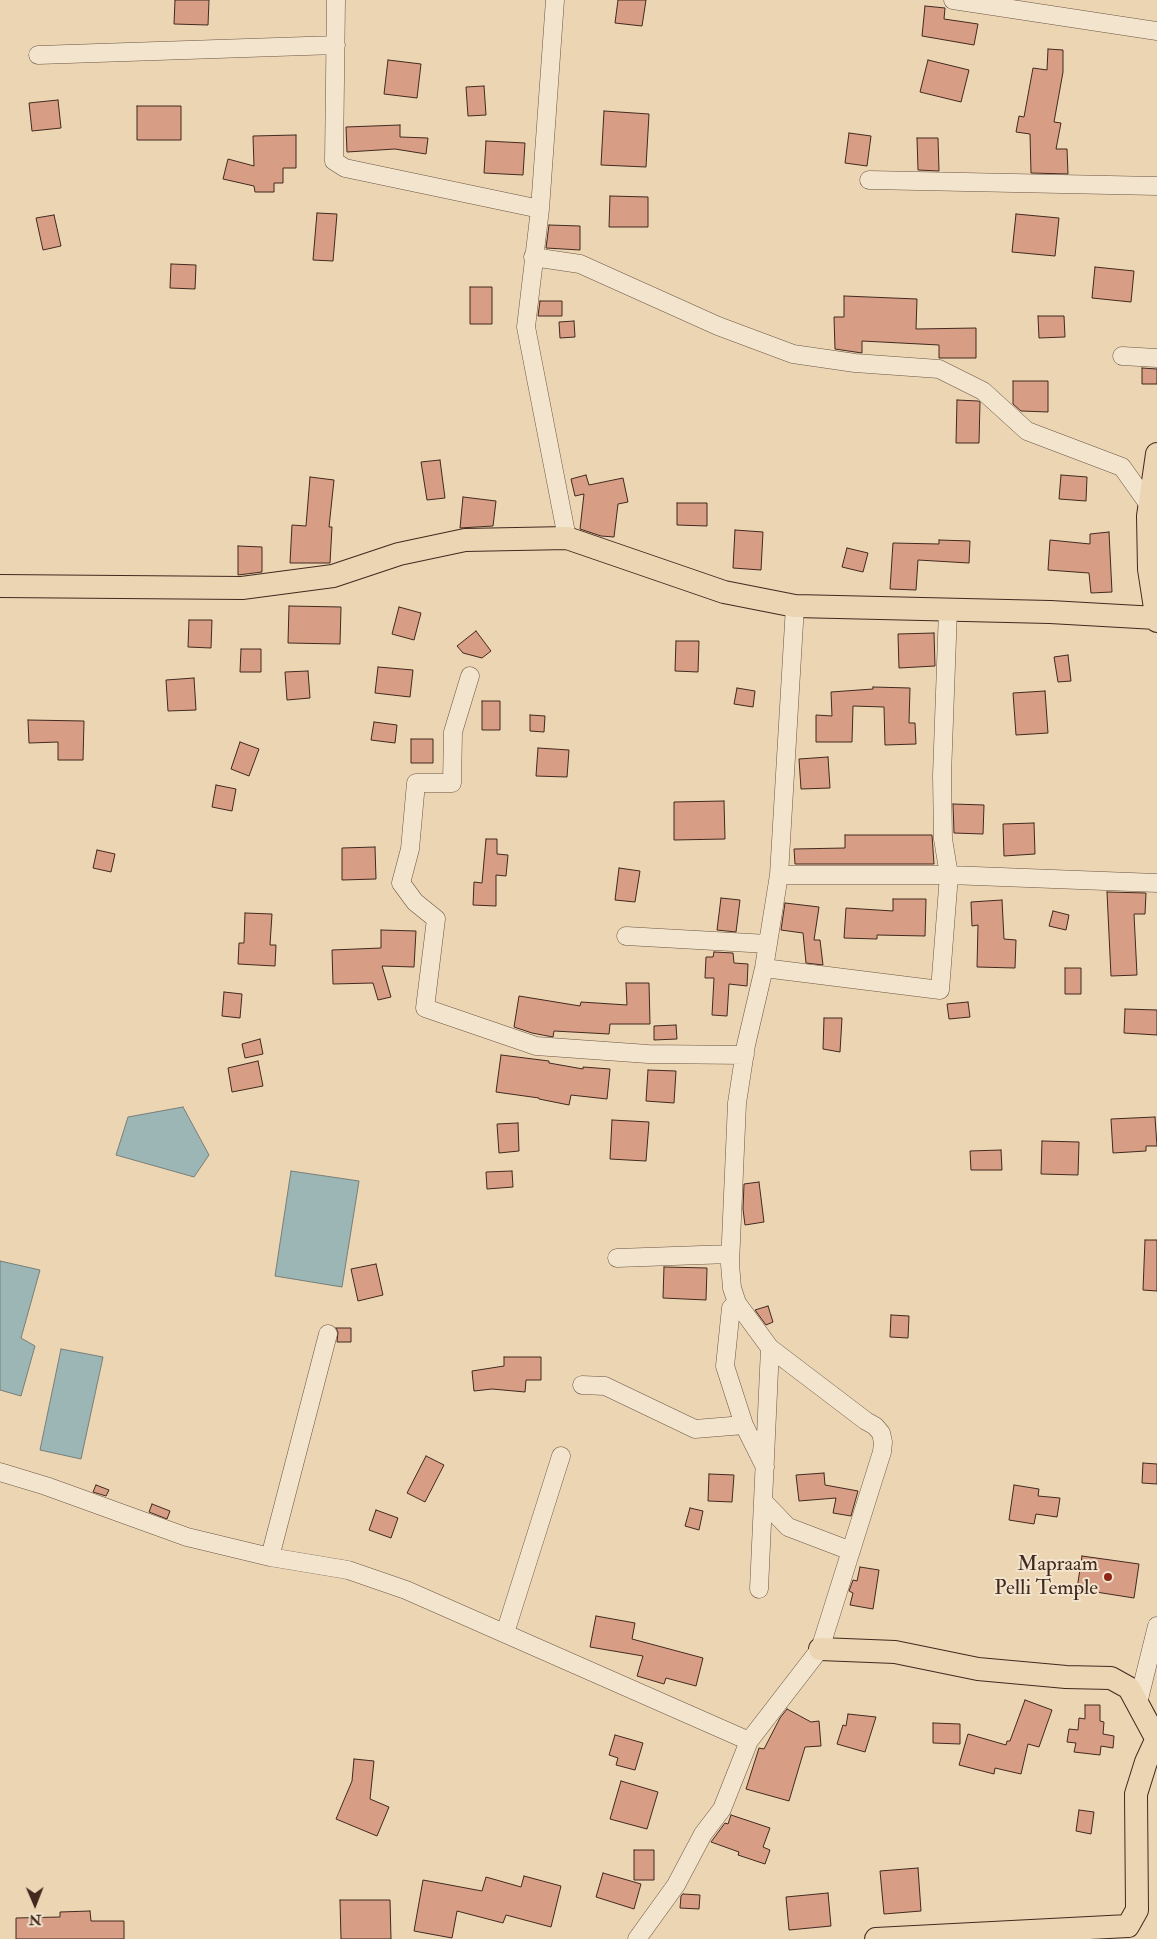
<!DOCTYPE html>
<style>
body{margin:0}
#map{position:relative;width:1157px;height:1939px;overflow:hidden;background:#ebd5b2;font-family:"IM FELL Double Pica",serif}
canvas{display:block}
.north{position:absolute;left:10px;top:1879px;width:50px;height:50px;-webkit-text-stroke:4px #f2e4cd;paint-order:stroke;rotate:179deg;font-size:14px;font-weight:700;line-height:20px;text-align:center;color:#42291f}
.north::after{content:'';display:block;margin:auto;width:18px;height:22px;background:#42291f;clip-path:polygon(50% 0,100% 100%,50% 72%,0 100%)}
</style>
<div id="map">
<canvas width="1157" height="1939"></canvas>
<div class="north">N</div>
</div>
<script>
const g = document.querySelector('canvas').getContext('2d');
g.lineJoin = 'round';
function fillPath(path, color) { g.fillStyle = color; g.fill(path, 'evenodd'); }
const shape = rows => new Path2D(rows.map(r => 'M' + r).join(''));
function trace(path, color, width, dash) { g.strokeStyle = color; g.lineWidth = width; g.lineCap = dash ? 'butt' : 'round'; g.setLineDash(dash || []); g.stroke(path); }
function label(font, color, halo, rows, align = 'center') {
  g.font = font + ' "IM FELL Double Pica",serif'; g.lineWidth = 4; g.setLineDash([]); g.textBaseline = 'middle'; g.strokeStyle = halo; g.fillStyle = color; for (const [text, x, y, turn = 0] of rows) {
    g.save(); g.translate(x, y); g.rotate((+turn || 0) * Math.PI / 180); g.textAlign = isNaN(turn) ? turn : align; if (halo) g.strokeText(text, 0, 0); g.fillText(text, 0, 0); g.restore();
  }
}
const water = shape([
 [183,1107,209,1155,194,1177,116,1155,128,1117,183,1107],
 [291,1171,359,1181,342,1287,275,1276,291,1171],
 [0,1261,40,1270,21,1338,35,1346,21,1396,0,1390,0,1261],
 [61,1349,103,1357,81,1459,40,1450,61,1349]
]);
fillPath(water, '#9bb6b5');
trace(water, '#777e79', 1);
const building = shape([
 [175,0,209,0,208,25,174,24,175,0],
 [618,0,646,0,642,26,615,23,618,0],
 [925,6,945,8,944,19,978,24,974,45,922,36,925,6],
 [1048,49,1063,50,1063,72,1054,122,1061,123,1056,149,1067,149,1068,174,1031,173,1030,134,1016,132,1019,116,1024,117,1033,68,1047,70,1048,49],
 [388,60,421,64,417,98,384,94,388,60],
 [928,60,969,70,961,102,920,92,928,60],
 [484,86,486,115,468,116,466,87,484,86],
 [58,100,61,128,32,131,29,103,58,100],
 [137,106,181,106,181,140,137,140,137,106],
 [604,111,649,114,646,167,601,165,604,111],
 [400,125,400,137,428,138,426,154,395,149,347,152,346,127,400,125],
 [849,133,871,136,867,166,845,163,849,133],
 [296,135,296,168,283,168,283,183,274,183,274,192,255,192,254,186,223,179,228,159,254,166,253,136,296,135],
 [917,138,938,138,939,171,918,170,917,138],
 [486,141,525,143,523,175,484,173,486,141],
 [610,196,648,197,648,227,609,227,610,196],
 [317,213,337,214,333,261,313,260,317,213],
 [1016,214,1059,218,1055,256,1012,252,1016,214],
 [54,215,61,246,43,250,36,218,54,215],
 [549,225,580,226,580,250,546,248,549,225],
 [171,264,196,265,195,289,170,288,171,264],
 [1095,267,1134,271,1131,302,1092,298,1095,267],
 [470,287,492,287,492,324,470,324,470,287],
 [844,296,917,299,916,329,976,328,976,358,939,358,939,345,862,341,862,353,835,349,834,317,844,317,844,296],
 [540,301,562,301,562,316,538,316,540,301],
 [1038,316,1064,316,1065,337,1039,338,1038,316],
 [574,321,575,337,560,338,559,322,574,321],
 [1142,368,1157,369,1157,384,1142,384,1142,368],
 [1013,381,1048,381,1048,412,1021,411,1013,404,1013,381],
 [957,400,978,401,980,402,979,443,956,443,957,400],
 [440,460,445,498,427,500,421,462,440,460],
 [586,475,589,485,623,478,628,502,618,504,614,537,601,536,580,529,584,494,575,496,571,479,586,475],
 [1061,475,1087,477,1086,501,1059,499,1061,475],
 [310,477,334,480,329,527,332,527,330,563,290,563,292,525,306,526,310,477],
 [463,497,496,501,493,526,460,528,463,497],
 [677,503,707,503,707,526,677,525,677,503],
 [735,530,763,532,761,570,733,568,735,530],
 [1109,532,1112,592,1091,593,1089,573,1048,570,1050,540,1090,544,1090,534,1109,532],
 [939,540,970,541,969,563,918,560,916,590,890,589,893,543,939,544,939,540],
 [238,546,262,547,262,572,238,575,238,546],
 [847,548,868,553,863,572,842,567,847,548],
 [289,606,341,607,340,644,288,643,289,606],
 [399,607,421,613,414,640,392,634,399,607],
 [189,620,212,620,211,648,188,647,189,620],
 [476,631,491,651,482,658,463,653,457,646,476,631],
 [934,633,935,666,899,668,898,634,934,633],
 [676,641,699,641,698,672,675,671,676,641],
 [241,649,261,649,261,672,240,672,241,649],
 [1068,655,1071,681,1058,682,1054,657,1068,655],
 [378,667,413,670,410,697,375,693,378,667],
 [308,671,310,698,287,700,285,672,308,671],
 [194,678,196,710,168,711,166,680,194,678],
 [873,687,910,688,909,723,915,723,916,744,885,745,884,707,853,706,852,742,816,742,816,715,832,716,831,692,873,689,873,687],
 [737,688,755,691,753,707,734,704,737,688],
 [1045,691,1048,733,1016,735,1013,693,1045,691],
 [482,701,500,701,500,730,482,730,482,701],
 [530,715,545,716,544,732,530,731,530,715],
 [28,720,84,721,83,760,58,760,58,742,29,743,28,720],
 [374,722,397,725,395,743,371,740,374,722],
 [411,739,433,739,433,763,411,763,411,739],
 [240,742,259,749,249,776,231,769,240,742],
 [538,748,569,750,567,777,536,776,538,748],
 [828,757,830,788,801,789,799,759,828,757],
 [216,785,236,789,232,811,212,807,216,785],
 [724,801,725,839,674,840,674,802,724,801],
 [953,804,984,805,983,834,954,833,953,804],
 [1034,823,1035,854,1004,856,1003,824,1034,823],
 [845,835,932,835,934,864,795,864,794,849,845,848,845,835],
 [486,839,497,839,497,854,508,855,506,876,496,875,496,906,473,905,474,882,482,883,486,839],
 [375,847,376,879,342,880,342,848,375,847],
 [97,850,115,854,111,872,93,868,97,850],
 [619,868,640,871,635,902,615,900,619,868],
 [1107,892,1146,893,1145,914,1134,914,1137,975,1111,976,1107,892],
 [721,898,740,900,736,932,717,930,721,898],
 [893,899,926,899,925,936,877,935,877,939,844,938,846,908,893,911,893,899],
 [1002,900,1004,939,1016,940,1015,968,977,967,978,925,972,926,971,902,1002,900],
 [785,903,819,907,814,940,820,940,823,965,806,963,803,933,781,930,785,903],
 [1053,911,1069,915,1066,930,1049,926,1053,911],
 [245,913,272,914,270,945,276,945,275,966,238,964,239,943,244,943,245,913],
 [381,930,416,931,414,967,382,966,391,997,378,1000,373,983,333,984,332,950,381,948,381,930],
 [714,952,733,953,734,963,748,964,747,986,729,984,727,1016,712,1015,714,978,705,978,706,957,713,957,714,952],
 [1065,968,1081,968,1081,994,1065,994,1065,968],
 [626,983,649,983,650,1024,610,1024,609,1034,554,1031,553,1037,532,1033,514,1027,519,996,580,1006,581,1002,627,1005,626,983],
 [224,992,242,994,240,1018,222,1016,224,992],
 [968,1002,970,1017,949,1019,947,1004,968,1002],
 [1125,1009,1157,1010,1157,1035,1124,1033,1125,1009],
 [824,1018,842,1018,840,1052,823,1049,824,1018],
 [676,1025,677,1039,654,1040,654,1026,676,1025],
 [260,1039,263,1054,245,1058,242,1044,260,1039],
 [501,1055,549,1061,549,1063,583,1069,583,1067,610,1069,607,1099,571,1095,569,1105,539,1099,539,1098,496,1092,501,1055],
 [258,1061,263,1086,232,1092,228,1068,258,1061],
 [648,1070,676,1071,674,1103,646,1101,648,1070],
 [1155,1117,1157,1146,1146,1146,1146,1151,1113,1153,1111,1119,1155,1117],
 [612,1120,649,1122,646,1161,610,1159,612,1120],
 [518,1123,519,1151,499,1153,497,1124,518,1123],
 [1042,1141,1079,1142,1078,1175,1041,1174,1042,1141],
 [1001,1150,1002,1170,971,1170,970,1151,1001,1150],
 [512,1171,513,1187,487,1189,486,1172,512,1171],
 [759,1182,764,1222,745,1225,743,1209,744,1184,759,1182],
 [1145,1240,1157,1240,1157,1291,1143,1290,1145,1240],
 [376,1264,383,1295,358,1301,351,1269,376,1264],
 [664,1267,707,1268,706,1300,663,1298,664,1267],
 [768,1306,773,1322,766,1325,755,1310,768,1306],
 [891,1315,909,1316,908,1338,890,1337,891,1315],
 [336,1328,351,1328,351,1342,337,1342,338,1332,336,1328],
 [504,1357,541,1357,541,1380,526,1380,525,1392,492,1389,474,1391,472,1371,504,1366,504,1357],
 [426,1456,444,1465,425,1502,407,1493,426,1456],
 [1143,1463,1157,1464,1157,1484,1142,1483,1143,1463],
 [824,1473,825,1485,858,1491,851,1516,833,1513,836,1498,799,1501,796,1475,824,1473],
 [709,1474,734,1475,732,1502,708,1501,709,1474],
 [96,1485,109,1490,106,1496,93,1492,96,1485],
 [1014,1485,1039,1489,1038,1496,1060,1498,1057,1517,1036,1514,1034,1524,1009,1520,1014,1485],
 [152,1504,170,1511,167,1519,149,1512,152,1504],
 [690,1508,703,1511,699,1530,685,1526,690,1508],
 [376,1510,398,1518,391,1538,369,1530,376,1510],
 [1082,1556,1139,1564,1134,1598,1077,1589,1082,1556],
 [860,1567,879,1570,873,1609,850,1605,853,1593,849,1591,853,1580,857,1581,860,1567],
 [596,1616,635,1623,632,1639,703,1658,696,1686,666,1678,664,1684,637,1676,643,1656,590,1647,596,1616],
 [1025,1700,1052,1710,1039,1747,1028,1744,1021,1774,995,1768,994,1774,959,1765,968,1734,1006,1745,1007,1741,1010,1741,1025,1700],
 [1085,1705,1100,1705,1100,1721,1104,1722,1103,1734,1114,1736,1113,1748,1101,1746,1100,1755,1074,1752,1076,1743,1067,1742,1069,1729,1078,1730,1079,1718,1085,1719,1085,1705],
 [787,1709,811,1722,819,1721,821,1746,805,1747,789,1801,746,1789,759,1748,764,1749,780,1718,787,1709],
 [848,1714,876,1717,865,1752,837,1744,843,1725,846,1726,848,1714],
 [933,1723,960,1724,960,1744,933,1743,933,1723],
 [615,1735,643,1743,635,1770,616,1765,618,1758,609,1755,615,1735],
 [354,1759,374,1761,370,1799,389,1807,377,1836,336,1819,352,1781,354,1759],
 [621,1781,658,1792,647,1829,610,1819,621,1781],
 [1079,1810,1094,1812,1091,1834,1076,1831,1079,1810],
 [731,1815,770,1828,763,1847,770,1850,765,1864,738,1855,739,1852,711,1842,725,1823,728,1824,731,1815],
 [634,1850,654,1850,654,1880,634,1880,634,1850],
 [918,1868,921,1911,884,1914,880,1871,918,1868],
 [603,1873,641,1884,634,1909,596,1897,603,1873],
 [524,1876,561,1886,551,1927,506,1915,503,1923,457,1911,452,1938,414,1931,423,1880,482,1891,486,1877,521,1887,524,1876],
 [828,1893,831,1926,789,1930,786,1897,828,1893],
 [683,1894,700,1895,699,1909,680,1908,681,1896,683,1894],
 [340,1900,390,1900,391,1939,341,1939,340,1900],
 [90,1911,91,1921,124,1921,124,1939,16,1939,16,1918,60,1917,60,1912,90,1911]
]);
fillPath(building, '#d79e85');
trace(building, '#42291f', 1);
const minor = shape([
 [336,0,334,161,345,168,540,209],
 [555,0,540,209,526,327,567,538],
 [953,0,1157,31],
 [38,55,336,45],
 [869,180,1157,186],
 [533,257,580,264,718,326,793,354,855,363,939,369,983,391,1027,431,1122,467,1149,505],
 [1122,356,1157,358],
 [470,676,453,732,452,783,416,783,410,849,401,883,415,902,436,919,425,1008,536,1046,648,1054,745,1055],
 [779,875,949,875,1157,883],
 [626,936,768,944],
 [764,968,940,990,949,875,943,839,942,775,948,610],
 [617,1258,730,1254],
 [737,1303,731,1308,725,1366,744,1425,765,1467],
 [582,1385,605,1386,695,1429,744,1425],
 [0,1472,46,1486,187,1537,270,1557,348,1570,406,1590,749,1741],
 [763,1501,788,1527,851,1551],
 [270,1557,328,1334],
 [759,1589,770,1348],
 [505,1633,561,1456],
 [1138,1703,1157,1626],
 [637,1939,676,1885,703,1834,722,1809,749,1741,820,1649,882,1452,883,1442,881,1433,875,1426,866,1421,770,1348,737,1303,732,1288,730,1264,737,1103,746,1045,764,968,779,875,795,606]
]);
const major = shape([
 [1157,454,1148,516,1149,569,1157,621],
 [0,586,242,588,333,576,399,554,465,540,567,538,724,592,795,606,1050,612,1156,618],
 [820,1649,895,1652,978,1669,1066,1677,1111,1678,1129,1688,1156,1738],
 [876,1939,1128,1926,1137,1910,1136,1794,1146,1762,1157,1738]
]);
trace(minor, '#6c5444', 19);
trace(major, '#42291f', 24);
trace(minor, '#f2e4cd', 18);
trace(major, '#ebd5b2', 22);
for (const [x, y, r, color] of [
 [1108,1577,5,"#8f2418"]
]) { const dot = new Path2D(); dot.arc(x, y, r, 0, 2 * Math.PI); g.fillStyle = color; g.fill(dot); trace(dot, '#f2e4cd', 2); }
label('21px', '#42291f', '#f2e4cd', [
 ["Mapraam",1098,1565],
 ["Pelli Temple",1098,1589]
], 'right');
</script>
